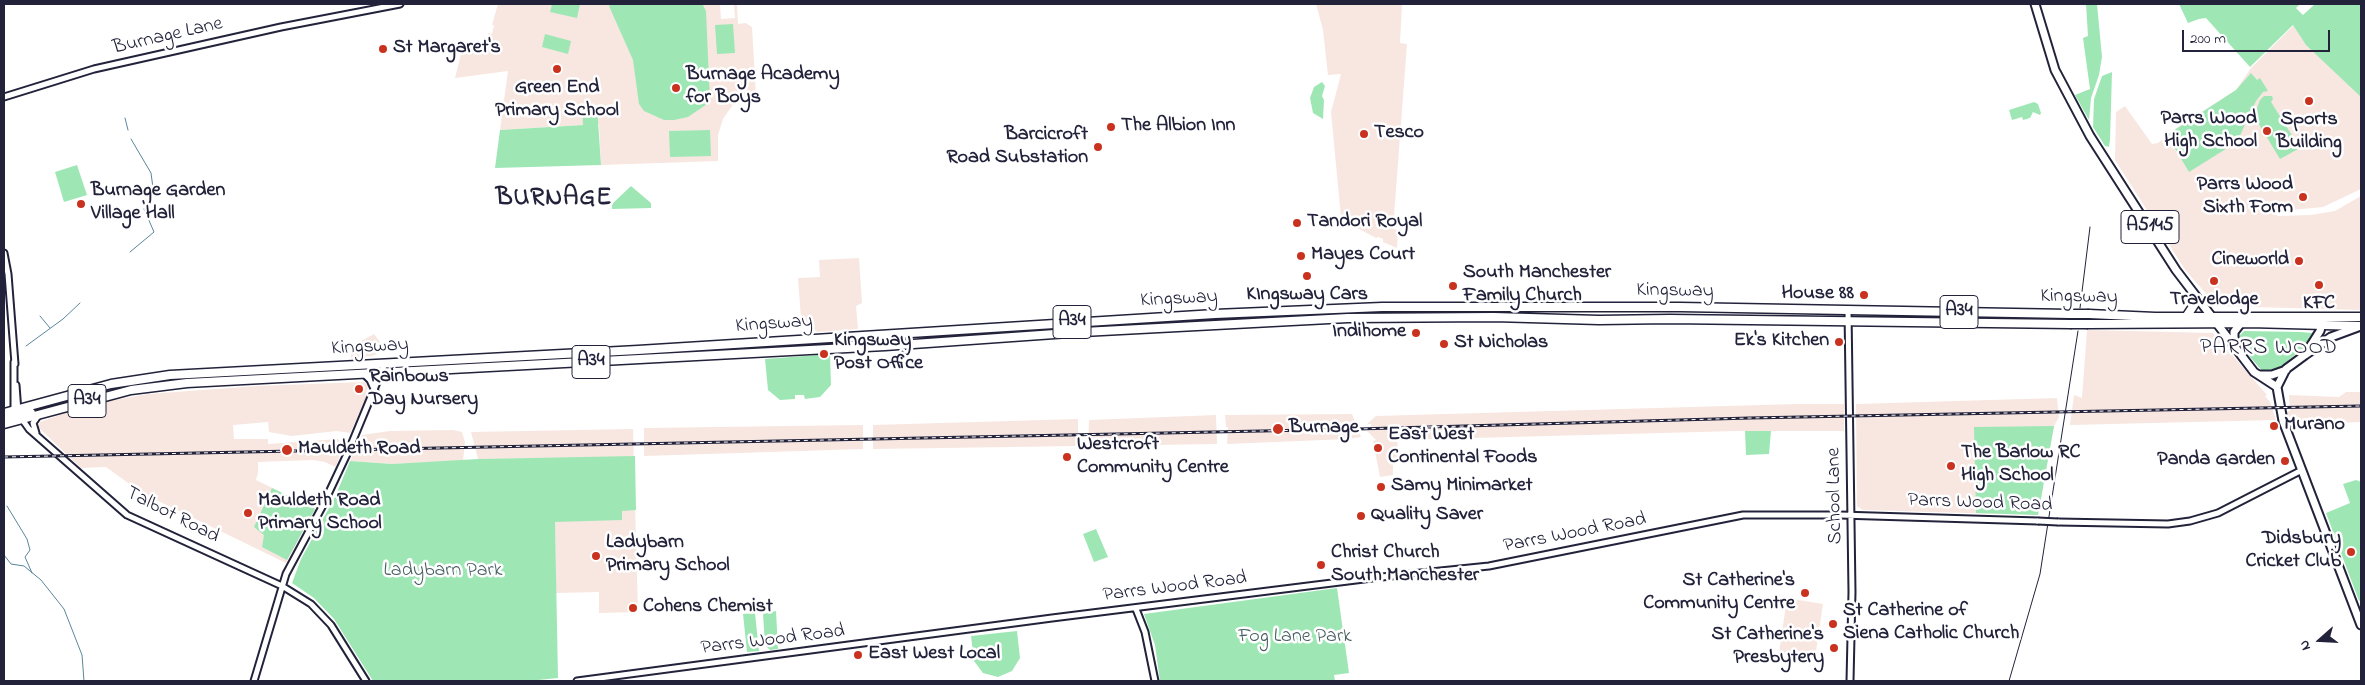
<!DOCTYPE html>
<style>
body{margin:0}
#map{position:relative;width:2365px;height:685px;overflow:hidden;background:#fff;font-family:"Indie Flower",sans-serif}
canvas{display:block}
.frame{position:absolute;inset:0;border:5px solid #22223b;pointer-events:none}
.north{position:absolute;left:2295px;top:615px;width:50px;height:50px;-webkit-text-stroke:4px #fff;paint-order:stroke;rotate:251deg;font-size:14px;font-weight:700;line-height:20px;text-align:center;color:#22223b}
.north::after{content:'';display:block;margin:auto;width:18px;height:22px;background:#22223b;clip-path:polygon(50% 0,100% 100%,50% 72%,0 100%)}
.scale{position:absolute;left:2182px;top:30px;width:148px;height:22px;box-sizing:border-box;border:2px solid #22223b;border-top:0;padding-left:6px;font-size:15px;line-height:18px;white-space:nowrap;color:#22223b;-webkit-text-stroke:4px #fff;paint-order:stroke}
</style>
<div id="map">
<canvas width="2365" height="685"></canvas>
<div class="frame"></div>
<div class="north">N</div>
<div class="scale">200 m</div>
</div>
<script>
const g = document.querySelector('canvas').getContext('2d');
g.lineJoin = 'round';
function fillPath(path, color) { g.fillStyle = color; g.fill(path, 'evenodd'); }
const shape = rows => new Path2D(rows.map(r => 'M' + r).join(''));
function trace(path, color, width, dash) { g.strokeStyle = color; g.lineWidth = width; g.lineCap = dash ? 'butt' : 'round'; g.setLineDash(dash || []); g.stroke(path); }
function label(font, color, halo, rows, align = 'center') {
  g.font = font + ' "Indie Flower",sans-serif'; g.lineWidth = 5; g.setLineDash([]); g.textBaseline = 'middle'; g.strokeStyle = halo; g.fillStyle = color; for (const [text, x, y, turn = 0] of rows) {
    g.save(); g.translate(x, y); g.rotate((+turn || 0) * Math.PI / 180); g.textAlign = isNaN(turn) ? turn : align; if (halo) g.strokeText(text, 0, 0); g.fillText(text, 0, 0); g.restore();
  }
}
fillPath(shape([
 [498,4,720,5,721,19,735,18,734,5,737,5,738,24,746,23,752,27,756,96,747,96,732,106,723,119,718,135,718,161,601,165,599,124,500,130,508,71,455,78,463,46,487,41,488,33,492,34,494,25,492,25],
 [1316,4,1402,4,1400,43,1407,44,1393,229,1398,230,1397,248,1383,242,1383,239,1378,237,1376,238,1344,221,1341,217,1331,112,1341,74,1328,75,1323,30],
 [2315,4,2361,4,2361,189,2323,207,2281,211,2264,203,2268,210,2278,216,2311,215,2335,211,2361,196,2361,310,2217,306,2186,271,2115,160,2116,112,2125,106,2152,144,2158,143,2178,127,2236,90,2251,68],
 [859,258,862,303,856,306,858,329,817,332,801,318,798,278,820,277,819,260],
 [2087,330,2213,333,2267,395,2265,396,2270,402,2276,420,2070,425,2074,395,2082,398],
 [374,334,380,342,378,353,372,356,351,358,351,352,362,350,361,341],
 [364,382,368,385,366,399,350,433,337,431,292,436,269,432,268,422,233,425,234,439,268,439,268,444,338,439,343,445,336,467,325,462,313,460,258,462,258,473,256,480,315,509,286,563,142,493,106,467,81,468,38,427,40,422,65,413,109,401,148,394,257,386],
 [2346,392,2361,392,2361,422,2291,425,2285,412,2290,411,2289,395,2339,397],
 [2057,398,2059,417,2054,426,2038,515,1863,510,1857,506,1856,404],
 [1797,404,1844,404,1844,431,1737,431,1397,440,1400,462,1393,464,1393,475,1380,477,1373,441,1376,440,1367,431,1372,431,1371,424,1367,424,1376,416],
 [1352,414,1361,437,1348,439,1227,444,1228,427,1226,427,1225,415],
 [1216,415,1217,444,1088,446,1089,420],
 [1078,419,1078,446,873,449,873,425],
 [863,425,863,449,644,456,644,428],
 [633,429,638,612,599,613,599,592,556,593,554,458,478,459,471,432],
 [453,430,462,432,465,442,463,461,392,464,350,461,362,435,390,431],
 [1787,598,1823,604,1815,658,1779,653]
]), '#f7e7e0');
fillPath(shape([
 [552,4,580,4,577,18,550,12],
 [611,4,703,5,706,11,710,102,688,117,674,120,664,120,644,111,639,104,633,60,609,6],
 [2086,4,2097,4,2102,57,2099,75,2091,98,2089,120,2075,95,2090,89,2083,38,2088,36],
 [2179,4,2300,4,2296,8,2303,15,2315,4,2361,4,2361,97,2306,45,2293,25,2250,67,2206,18,2199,19,2188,23],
 [733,24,735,53,717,54,715,25],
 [545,34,571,41,568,54,542,47],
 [2112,72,2110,140,2109,147,2105,146,2093,127,2094,99,2102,76],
 [2251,73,2257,80,2260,78,2268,91,2263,92,2256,101,2237,142,2189,172,2167,135,2236,90],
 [1322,82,1325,86,1322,96,1324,100,1323,119,1313,113,1310,98,1314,87],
 [2264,96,2272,96,2273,99,2271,102,2300,148,2280,159,2254,116,2260,100],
 [2034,102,2038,104,2041,113,2040,115,2033,112,2030,118,2023,120,2022,117,2012,120,2009,110],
 [582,106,597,106,601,165,495,168,500,130,583,125],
 [710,130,711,156,670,157,669,131],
 [77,165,87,195,64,202,55,172],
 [631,186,651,203,651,208,612,209,612,204],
 [1201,319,1201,323,1101,329,1101,325],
 [2244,331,2301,332,2312,333,2305,346,2275,372,2263,372,2239,344,2239,336],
 [830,354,831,385,820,397,805,399,804,395,795,395,795,399,780,400,768,390,765,359],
 [2054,426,2038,515,1976,513,1974,427],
 [1745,431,1771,431,1769,454,1746,455],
 [635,456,636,510,622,511,622,520,555,522,558,678,528,681,373,681,334,619,314,598,292,583,301,559,335,497,350,461,392,464,478,459],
 [2356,480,2361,482,2361,600,2359,601,2326,513,2350,503,2343,484],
 [272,488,315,509,287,560,262,547,264,535,254,527],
 [1096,529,1108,557,1094,562,1083,534],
 [1337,588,1349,673,1334,675,1335,681,1160,681,1155,645,1144,614],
 [776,611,778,649,770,650,765,645,763,614],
 [755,613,759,651,747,652,743,614],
 [1017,631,1020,658,1012,671,998,677,983,673,974,661,971,636]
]), '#9ee7b5');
trace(shape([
 [125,118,128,130],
 [130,252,154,232,144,209,153,188,151,173,131,139],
 [40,316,50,328],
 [26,346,63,319,80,303],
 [7,506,27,539,30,550,25,557,32,573],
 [4,555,11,564,24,566,41,580,64,609,82,655,84,681]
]), '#59869c', 1);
const minor = shape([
 [4,97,94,69,281,27,400,4],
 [4,253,8,274,15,364],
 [1848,311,1852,592,1850,681],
 [14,362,14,408,29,429,127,515,282,586,311,604,331,625,366,681],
 [364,374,370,380,375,391],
 [16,385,18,412],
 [36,433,33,423,38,416],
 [351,445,385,363],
 [2058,522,2168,524,2190,521,2218,513,2302,470],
 [1136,609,1145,632,1155,681],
 [254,681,286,574,322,507,348,452],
 [577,681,1052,618,1372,578,1489,566,1743,515,1840,515,2038,521]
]);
const major = shape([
 [2035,4,2055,70,2090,136,2176,270,2254,372,2277,387],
 [2358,327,2331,337,2305,355,2286,369,2277,387,2283,421,2361,625],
 [2234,346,2234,332,2241,323],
 [2308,350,2320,331,2323,320],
 [2260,375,2272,375,2286,370]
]);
const highway = shape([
 [2089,314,2155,317,2361,317],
 [2186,317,2198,299],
 [2088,324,2250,323,2361,326],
 [4,413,111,384,170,375,638,350,1215,314,1382,307,1680,307,2070,314],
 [4,418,31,413],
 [4,424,131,390,187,383,885,346,1083,332,1348,318,1494,317,1599,320,1670,319,2070,324]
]);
trace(minor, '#22223b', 9);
trace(major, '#22223b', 11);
trace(highway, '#22223b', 11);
trace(minor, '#fff', 5);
trace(major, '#fff', 7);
trace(highway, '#fff', 8);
trace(shape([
 [2080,308,2090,227],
 [2009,681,2040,574,2078,331]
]), '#22223b', 1);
const rail = shape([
 [4,457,1358,429,1750,418,2361,406]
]);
trace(rail, '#22223b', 3);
trace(rail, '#fff', 1, [4]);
const minorBridge = shape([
 [2038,521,2058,522]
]);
const highwayBridge = shape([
 [2070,314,2089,314],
 [2070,324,2088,324]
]);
trace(minorBridge, '#22223b', 9, []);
trace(highwayBridge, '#22223b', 11, []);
trace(minorBridge, '#fff', 5);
trace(highwayBridge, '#fff', 8);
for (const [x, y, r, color] of [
 [383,49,5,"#c8321e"],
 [557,69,5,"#c8321e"],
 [676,88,5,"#c8321e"],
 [2309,101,5,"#c8321e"],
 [1111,127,5,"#c8321e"],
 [2267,131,5,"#c8321e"],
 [1364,134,5,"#c8321e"],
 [1098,147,5,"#c8321e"],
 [2303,197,5,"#c8321e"],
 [81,204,5,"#c8321e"],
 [1297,223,5,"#c8321e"],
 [1301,256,5,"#c8321e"],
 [2299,261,5,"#c8321e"],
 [1307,276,5,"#c8321e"],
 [2214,281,5,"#c8321e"],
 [2319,285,5,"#c8321e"],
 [1453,286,5,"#c8321e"],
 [1864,295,5,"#c8321e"],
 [1416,333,5,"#c8321e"],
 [1839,342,5,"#c8321e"],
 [1444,344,5,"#c8321e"],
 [824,354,5,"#c8321e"],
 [359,389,5,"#c8321e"],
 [2274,426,5,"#c8321e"],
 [1278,429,6,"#c8321e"],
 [1378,448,5,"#c8321e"],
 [287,450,6,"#c8321e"],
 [1067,457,5,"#c8321e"],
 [2285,461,5,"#c8321e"],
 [1951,466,5,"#c8321e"],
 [1381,487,5,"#c8321e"],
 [248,513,5,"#c8321e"],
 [1361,516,5,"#c8321e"],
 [2351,552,5,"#c8321e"],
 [596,556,5,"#c8321e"],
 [1321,565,5,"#c8321e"],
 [1805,593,5,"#c8321e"],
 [633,608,5,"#c8321e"],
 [1833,624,5,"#c8321e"],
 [1834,648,5,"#c8321e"],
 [858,655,5,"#c8321e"]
]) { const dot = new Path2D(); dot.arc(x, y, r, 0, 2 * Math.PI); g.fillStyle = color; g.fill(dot); trace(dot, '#fff', 2); }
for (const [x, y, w] of [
 [2150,227,58],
 [1959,312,38],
 [1072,322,38],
 [591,362,38],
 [87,401,38]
]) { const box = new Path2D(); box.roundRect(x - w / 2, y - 16.5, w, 33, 4); g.fillStyle = '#fff'; g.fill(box); trace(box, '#22223b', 1); }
label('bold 19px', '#22223b', null, [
 ["A5145",2150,227],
 ["A34",1959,312],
 ["A34",1072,322],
 ["A34",591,362],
 ["A34",87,401]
]);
label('20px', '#22223b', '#fff', [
 ["Burnage Lane",168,37,-13],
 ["Kingsway",1675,292,1],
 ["Kingsway",2079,298,1],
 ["Kingsway",1179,300,-3],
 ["Kingsway",774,325,-4],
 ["Kingsway",370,348,-3],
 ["School Lane",1836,496,-91],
 ["Parrs Wood Road",1980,504,2],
 ["Talbot Road",172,516,27],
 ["Parrs Wood Road",1575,534,-11],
 ["Parrs Wood Road",1175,588,-7],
 ["Parrs Wood Road",773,641,-7]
]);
label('bold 20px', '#22223b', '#fff', [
 ["St Margaret's",393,49],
 ["Burnage Academy",686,76],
 ["for Boys",686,99],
 ["Green End",557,89,"center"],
 ["Primary School",557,112,"center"],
 ["Parrs Wood",2257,120,"right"],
 ["High School",2257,143,"right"],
 ["Sports",2309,121,"center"],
 ["Building",2309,144,"center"],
 ["The Albion Inn",1121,127],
 ["Tesco",1374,134],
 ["Barcicroft",1088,136,"right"],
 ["Road Substation",1088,159,"right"],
 ["Parrs Wood",2293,186,"right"],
 ["Sixth Form",2293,209,"right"],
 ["Burnage Garden",91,192],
 ["Village Hall",91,215],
 ["Tandori Royal",1307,223],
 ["Mayes Court",1311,256],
 ["Cineworld",2289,261,"right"],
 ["South Manchester",1463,274],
 ["Family Church",1463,297],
 ["House 88",1854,295,"right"],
 ["KIngsway Cars",1307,296,"center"],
 ["Travelodge",2214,301,"center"],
 ["KFC",2319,305,"center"],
 ["Indihome",1406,333,"right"],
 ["Kingsway",834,342],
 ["Post Office",834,365],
 ["Ek's Kitchen",1829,342,"right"],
 ["St Nicholas",1454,344],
 ["Rainbows",369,378],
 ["Day Nursery",369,401],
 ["Murano",2284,426],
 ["Burnage",1289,429],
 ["East West",1388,436],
 ["Continental Foods",1388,459],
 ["Westcroft",1077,446],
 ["Community Centre",1077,469],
 ["Mauldeth Road",298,450],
 ["The Barlow RC",1961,454],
 ["High School",1961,477],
 ["Panda Garden",2275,461,"right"],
 ["Samy Minimarket",1391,487],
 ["Mauldeth Road",258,502],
 ["Primary School",258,525],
 ["Quality Saver",1371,516],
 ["Didsbury",2341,540,"right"],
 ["Cricket Club",2341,563,"right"],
 ["Ladybarn",606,544],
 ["Primary School",606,567],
 ["Christ Church",1331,554],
 ["South Manchester",1331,577],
 ["St Catherine's",1795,582,"right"],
 ["Community Centre",1795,605,"right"],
 ["Cohens Chemist",643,608],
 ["St Catherine of",1843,612],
 ["Siena Catholic Church",1843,635],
 ["St Catherine's",1824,636,"right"],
 ["Presbytery",1824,659,"right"],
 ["East West Local",868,655]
], 'left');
label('20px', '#475d60', '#fff', [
 ["Ladybarn Park",443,572],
 ["Fog Lane Park",1295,638]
]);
g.letterSpacing = '1px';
label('22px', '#22223b', '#fff', [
 ["PARRS WOOD",2269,349]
]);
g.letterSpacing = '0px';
g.letterSpacing = '1px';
label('bold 25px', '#22223b', '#fff', [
 ["BURNAGE",554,200]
]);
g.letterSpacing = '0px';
</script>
